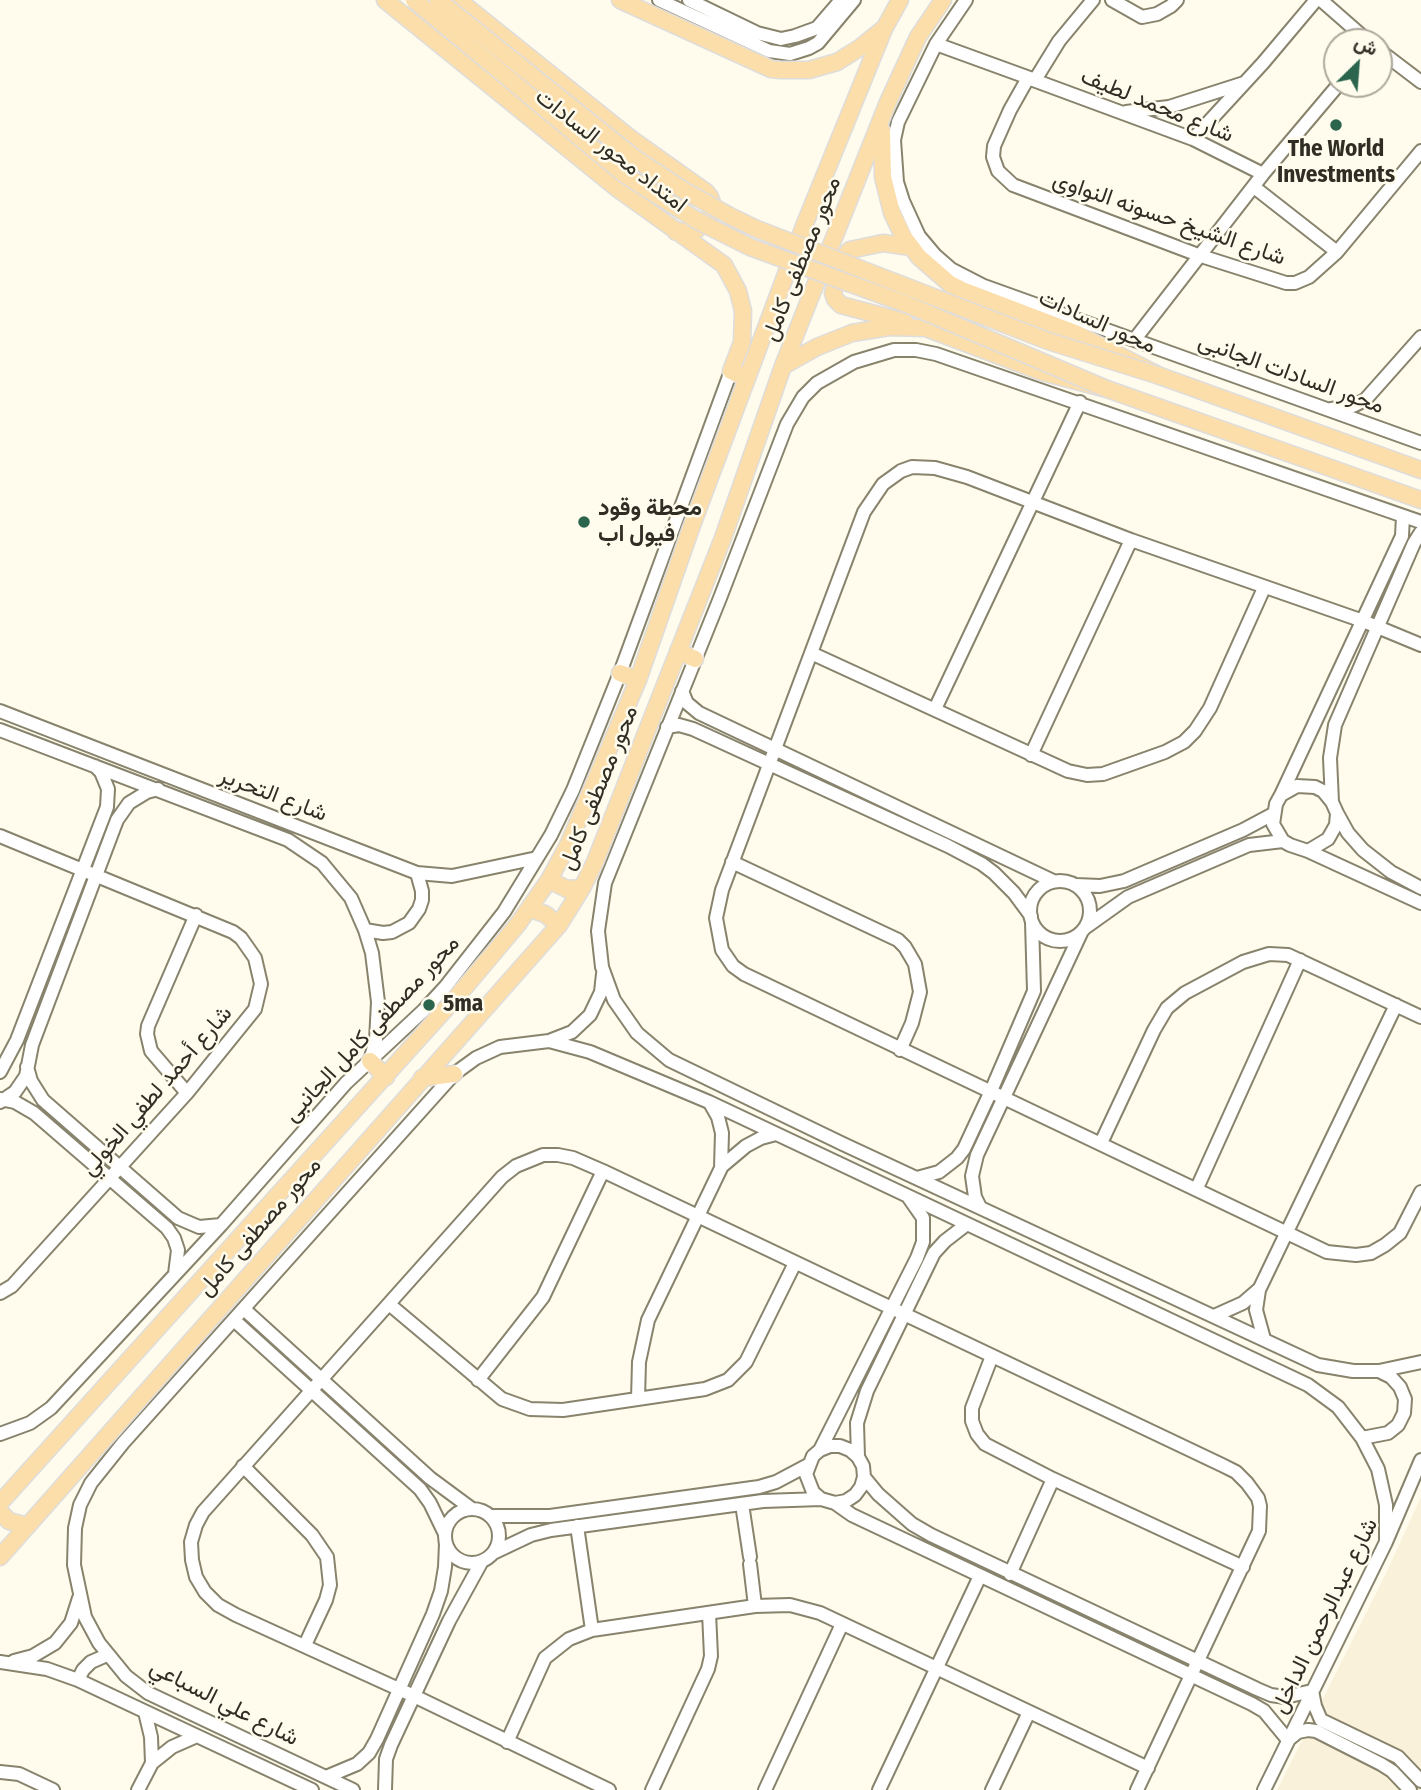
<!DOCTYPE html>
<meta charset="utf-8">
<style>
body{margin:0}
#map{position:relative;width:1421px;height:1790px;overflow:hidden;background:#fffced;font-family:"Fira Sans Condensed",Vazirmatn,sans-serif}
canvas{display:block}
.north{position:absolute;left:1323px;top:28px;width:70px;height:70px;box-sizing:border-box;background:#fffced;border:2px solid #aca99d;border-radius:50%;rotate:25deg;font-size:19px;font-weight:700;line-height:28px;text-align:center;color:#2f2d24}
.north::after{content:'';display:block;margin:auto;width:24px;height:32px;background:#2b654d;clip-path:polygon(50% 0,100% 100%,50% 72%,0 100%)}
</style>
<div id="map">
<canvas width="1421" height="1790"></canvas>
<div class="north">ش</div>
</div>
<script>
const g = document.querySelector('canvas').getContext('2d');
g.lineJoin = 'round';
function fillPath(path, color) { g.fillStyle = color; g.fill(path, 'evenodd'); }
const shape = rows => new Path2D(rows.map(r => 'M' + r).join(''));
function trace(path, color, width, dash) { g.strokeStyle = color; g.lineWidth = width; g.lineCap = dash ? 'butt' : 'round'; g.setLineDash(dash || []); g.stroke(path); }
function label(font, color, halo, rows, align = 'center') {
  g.font = font + ' "Fira Sans Condensed",Vazirmatn,sans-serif'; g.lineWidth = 5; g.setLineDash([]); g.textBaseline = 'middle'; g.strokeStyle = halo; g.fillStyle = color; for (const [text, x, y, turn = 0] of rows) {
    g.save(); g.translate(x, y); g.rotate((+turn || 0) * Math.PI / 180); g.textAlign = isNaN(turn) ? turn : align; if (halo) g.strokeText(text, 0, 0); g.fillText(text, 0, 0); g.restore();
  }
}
fillPath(shape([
 [1421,1497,1421,1790,1277,1790,1385,1575]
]), '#faf1db');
const minor = shape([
 [659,0,769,51,790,54,809,48,818,43,854,0],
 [689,0,757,33,781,39,795,36,817,28,841,0],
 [966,0,936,44,898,122,894,140,897,182,903,201,919,236,935,255,951,269,984,286,1421,443],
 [1112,0,1142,17,1157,14,1171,6,1177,0],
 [1321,0,1369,42],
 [936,44,1035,80,1059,41,1093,0],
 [1379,50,1421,82],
 [1126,112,1169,107,1244,83],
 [1193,139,1263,63,1316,0],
 [1263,174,1193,139,1028,78,1010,110,994,146,993,157,998,171,1013,185,1201,256,1286,283,1295,283,1309,277,1337,252,1421,151],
 [1254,187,1337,252],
 [1135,339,1263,174,1339,84],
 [1331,409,1353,406,1365,400,1421,337],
 [1421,522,936,354,916,350,894,350,854,362,817,383,803,397,787,424,720,598,605,883,598,931,602,967,614,1000,637,1033,669,1060,843,1144,1318,1365,1353,1371,1379,1371,1421,1362],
 [1421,645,1363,621,1131,540,967,477,935,468,912,467,901,471,883,484,864,512,722,890,716,918,722,950,733,966,744,974,1327,1252,1356,1255,1371,1253,1385,1245,1400,1233,1421,1192],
 [811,653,1068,771,1087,775,1103,774,1165,752,1184,742,1195,731,1210,708,1264,588],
 [682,691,687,703,699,713,1053,881],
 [935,709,1080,402],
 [0,711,417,873,452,876,537,858],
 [667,727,679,725,693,729,948,846,982,864,994,873,1014,893,1031,916],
 [0,730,288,840,322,863,351,898,365,930,372,953,378,1002,376,1040,371,1057],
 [1031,755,1131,540],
 [1297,786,1315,787,1323,791,1332,802,1337,813,1336,825,1328,839,1308,851,1290,845,1283,841,1273,824,1276,804,1281,795,1297,786],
 [1281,795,1402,536,1403,516],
 [1332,802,1330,758,1335,725,1414,543,1421,532],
 [1337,813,1348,833,1363,850,1391,872,1421,888],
 [0,836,233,932,241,938,255,958,261,984,255,1009,187,1093,12,1286,0,1293],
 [1308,851,1421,903],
 [732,862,898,940,905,947,915,964,920,992,912,1023,900,1050],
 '1030 911a30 30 0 1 1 60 0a30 30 0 1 1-60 0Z',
 [1076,885,1100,886,1124,881,1243,830,1273,814],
 [1086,927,1128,897,1249,845,1283,841],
 [365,930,383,933,392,932,409,923,419,909,422,900,422,891,417,873],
 [549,1041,572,1032,590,1015,601,992,603,974],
 [27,1067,31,1081,43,1100,178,1218,199,1227,221,1225],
 [0,1072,17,1040,107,807,108,789,101,772,95,766],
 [187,1093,151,1051,147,1034,148,1026,196,915],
 [0,1099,15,1102,34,1113,167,1228,174,1238,178,1250,175,1274],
 [0,1102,15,1092,26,1076,32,1045,117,820,129,803,147,792,158,789],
 [1101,1143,1154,1030,1167,1008,1185,993,1243,962,1269,954,1288,955,1421,1017],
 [721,1167,746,1146,761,1138,776,1134],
 [917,1178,939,1172,957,1158,964,1149,991,1091,1034,991,1032,922],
 [1197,1188,1300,960],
 [980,1207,975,1197,972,1176,977,1155,1081,933],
 [389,1304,502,1399,530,1409,563,1410,705,1389,728,1380,746,1362,795,1263],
 [245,1310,430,1478,472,1509],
 [1214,1316,1243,1303,1258,1290],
 [235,1321,420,1489,430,1503,445,1534],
 [1264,1339,1256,1310,1259,1290,1396,1005],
 [992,1356,972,1408,972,1421,977,1434,985,1444,1053,1479,1243,1567],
 [478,1380,543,1297,603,1171],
 [638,1399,639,1362,648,1320,721,1168,722,1133,718,1117,710,1103],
 [0,1434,30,1423,51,1408,221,1225,346,1083,424,1010,446,986,504,912,551,835,573,790,620,673,731,371],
 [1362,1438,1388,1433,1398,1425,1404,1413,1405,1399,1400,1387,1391,1377,1379,1371],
 [820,1450,917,1258,923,1242,923,1218,909,1198],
 [858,1457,857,1423,867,1391,934,1253,945,1241,967,1224],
 [243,1466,312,1535,327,1557,330,1585,326,1600,305,1645],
 [864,1477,861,1487,855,1495,846,1501,835,1503,821,1499,813,1492,806,1474,813,1456,820,1450,830,1446,840,1446,850,1450,858,1457,863,1466,864,1477,878,1494,912,1524,931,1535,1257,1689,1271,1695,1285,1697,1312,1691,1315,1706,1321,1720,1398,1757,1421,1781],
 [835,1503,852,1515,1252,1704,1264,1711,1288,1740,1298,1732,1308,1730,1316,1731,1381,1764,1392,1771,1410,1790],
 [742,1504,750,1557],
 '445 1536a27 27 0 1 1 54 0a27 27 0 1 1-54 0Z',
 [490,1516,550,1516,759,1487,776,1482,808,1465],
 [577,1526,592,1630],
 [493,1553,531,1535,551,1530,763,1501,821,1499],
 [750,1564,755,1606],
 [1010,1574,1053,1479],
 [14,1661,33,1656,55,1643,71,1623,79,1598],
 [0,1662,47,1669,78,1680,312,1790],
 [78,1680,83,1670,91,1662,107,1655],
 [507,1742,545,1658,569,1639,592,1630,755,1606,790,1605,820,1613,1148,1768],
 [152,1763,172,1747,197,1736],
 [0,1772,19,1774,53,1790],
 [326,1777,357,1764,369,1753,377,1739,433,1614,441,1591,445,1567,446,1543],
 [138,1790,152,1763,151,1737,145,1712],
 [353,1790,148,1693,126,1676,99,1643,85,1617,74,1565,75,1528,80,1505,91,1483,123,1443,454,1074,476,1058,500,1047,549,1041,590,1052,709,1102,1308,1385,1338,1407,1362,1438,1378,1469,1386,1505,1386,1542],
 [385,1790,386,1759,391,1745,449,1621,482,1561],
 [609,1790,414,1696,236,1615,218,1605,205,1592,196,1577,192,1560,191,1542,196,1525,203,1512,502,1177,516,1166,543,1155,558,1155,573,1158,603,1171,1222,1465,1236,1472,1247,1483,1258,1498,1260,1506,1259,1531,1137,1790],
 [652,1790,708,1669,711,1656,709,1613],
 [765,1790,842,1624],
 [879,1790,980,1576],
 [992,1790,1029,1712],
 [1264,1790,1386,1542,1421,1460]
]);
const major = shape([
 [385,0,618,189,724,265,738,291,743,311,742,342,731,371,746,378],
 [458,0,630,138,706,192,710,197,713,206,708,221,696,230,676,232],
 [620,0,771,69,780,70,809,70,837,62,861,47,882,30],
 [882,131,883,177,892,213,903,236,919,257,950,284,962,290,1075,333,1160,376,1421,470],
 [905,322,841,305,835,299,833,293,844,257,850,250,883,243,911,247],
 [783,366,817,347,852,333,889,327,926,328,1042,372,1107,389,1421,500],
 [678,651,695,659],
 [620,673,638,680],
 [549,880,567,889,582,888],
 [530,909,545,914,559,925],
 [370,1061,386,1077],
 [422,1078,454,1074],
 [0,1503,460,993,518,924,549,880,568,845,638,680,691,528,804,226,884,29,900,0],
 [0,1512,9,1521,27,1526],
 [0,1557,559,925,582,888,595,862,723,538,783,366,888,102,918,37,943,0]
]);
trace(minor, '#88836c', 16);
trace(major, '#dedddc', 19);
trace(minor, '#fff', 12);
trace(major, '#fcdeab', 16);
const majorBridge = shape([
 [414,0,625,175,698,221,750,247,906,304,1107,389],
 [438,0,636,159,683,190,732,217,757,229,1048,341,1160,376]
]);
trace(majorBridge, '#dedddc', 19, []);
trace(majorBridge, '#fcdeab', 16);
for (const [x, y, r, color] of [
 [1336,125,7,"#2b654d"],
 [584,522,7,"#2b654d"],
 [429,1005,7,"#2b654d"]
]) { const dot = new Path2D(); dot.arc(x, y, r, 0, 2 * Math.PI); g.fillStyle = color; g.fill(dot); trace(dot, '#fffced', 2.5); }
label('23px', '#2f2d24', '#fffced', [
 ["شارع محمد لطيف",1157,106,22],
 ["امتداد محور السادات",611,151,38],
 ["شارع الشيخ حسونه النواوى",1169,219,19],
 ["محور مصطفى كامل",802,259,-68],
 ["محور السادات",1097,322,24],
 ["محور السادات الجانبى",1291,374,20],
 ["محور مصطفى كامل",599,788,-68],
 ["شارع التحرير",273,795,21],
 ["محور مصطفى كامل الجانبى",372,1029,-47],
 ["شارع أحمد لطفي الخولي",157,1091,-49],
 ["محور مصطفى كامل",260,1227,-49],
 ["شارع عبدالرحمن الداخل",1325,1616,-64],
 ["شارع علي السباعي",224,1703,27]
]);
label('bold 23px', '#2f2d24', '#fffced', [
 ["The World",1336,150,"center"],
 ["Investments",1336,176,"center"],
 ["محطة وقود",598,509],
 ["فيول اب",598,535],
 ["5ma",443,1005]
], 'left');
</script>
